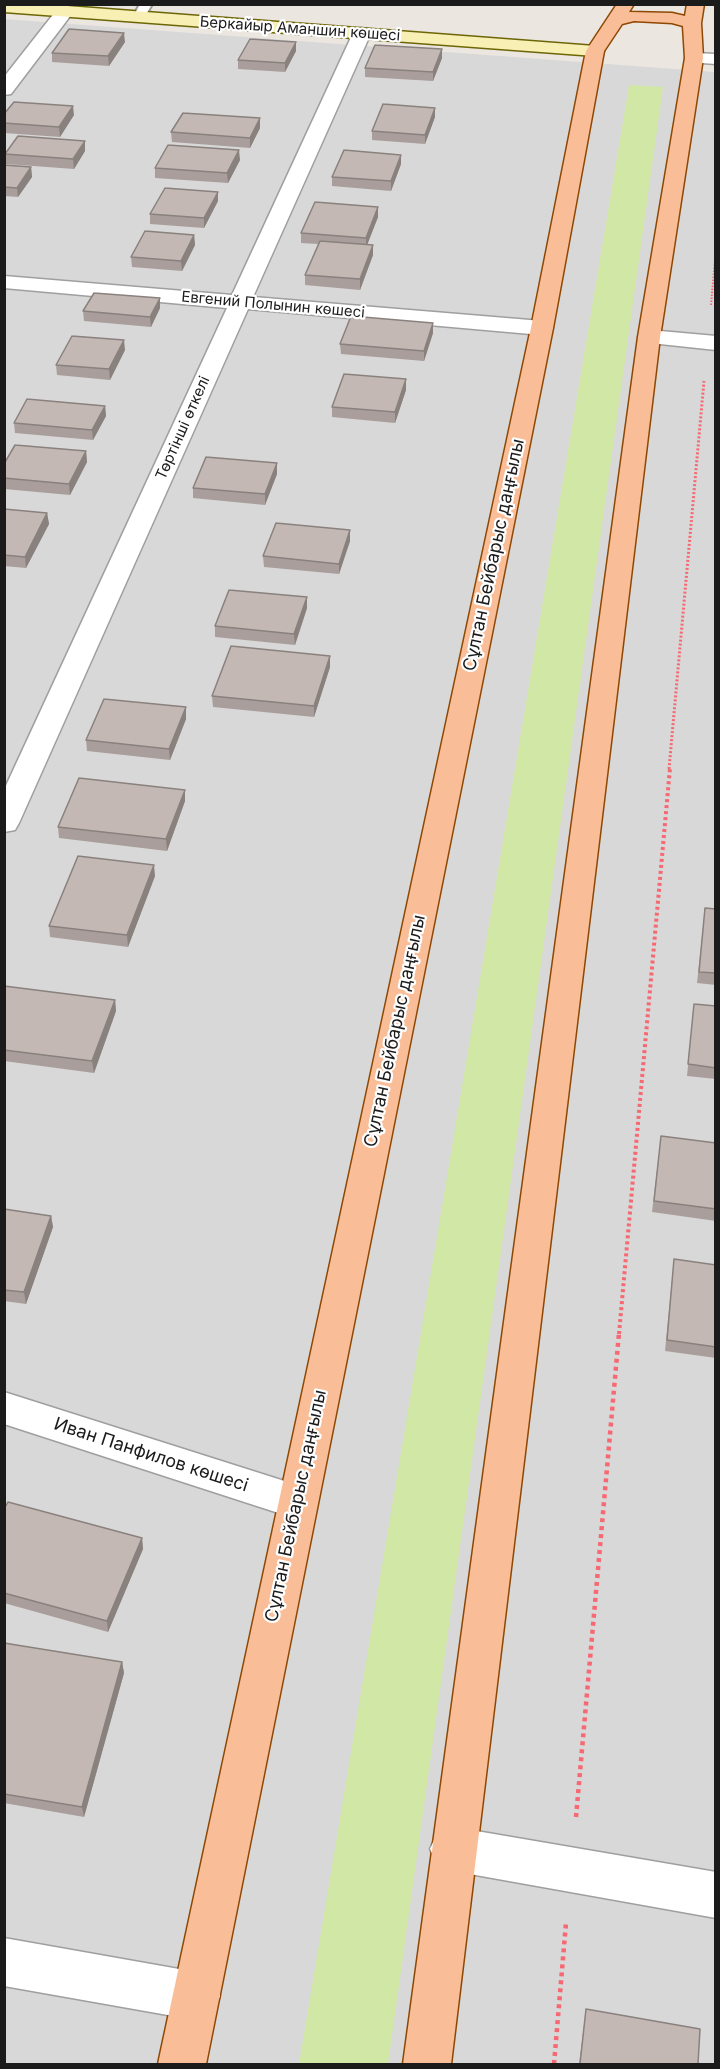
<!DOCTYPE html>
<meta charset="utf-8">
<style>
body{margin:0}
#map{position:relative;width:720px;height:2069px;overflow:hidden;background:#ece6e0;font-family:Inter,sans-serif}
canvas{display:block}
.frame{position:absolute;inset:0;border:6px solid #1b1b1b;pointer-events:none}
</style>
<div id="map">
<canvas width="720" height="2069"></canvas>
<div class="frame"></div>
</div>
<script>
const g = document.querySelector('canvas').getContext('2d');
g.lineJoin = 'round';
function fillPath(path, color) { g.fillStyle = color; g.fill(path, 'evenodd'); }
const shape = rows => new Path2D(rows.map(r => 'M' + r).join(''));
function trace(path, color, width, dash) { g.strokeStyle = color; g.lineWidth = width; g.lineCap = dash ? 'butt' : 'round'; g.setLineDash(dash || []); g.stroke(path); }
function label(font, color, halo, rows, align = 'center') {
  g.font = font + ' Inter,sans-serif'; g.lineWidth = 4.5; g.setLineDash([]); g.textBaseline = 'middle'; g.strokeStyle = halo; g.fillStyle = color; for (const [text, x, y, turn = 0] of rows) {
    g.save(); g.translate(x, y); g.rotate((+turn || 0) * Math.PI / 180); g.textAlign = isNaN(turn) ? turn : align; if (halo) g.strokeText(text, 0, 0); g.fillText(text, 0, 0); g.restore();
  }
}
fillPath(shape([
 [4,19,715,72,715,2064,5,2064]
]), '#d9d8d8');
fillPath(shape([
 [629,85,663,87,388,2064,299,2064]
]), '#d1e7a6');
const lane = shape([
 [140,4,152,4,143,20,139,21,133,17,140,4]
]);
const street = shape([
 [65,6,71,7,74,11,11,94,4,95,4,77,59,7,65,6],
 [362,28,368,29,371,33,253,297,542,321,550,323,553,328,550,333,542,335,248,309,19,823,15,830,4,832,4,790,227,308,4,288,4,276,232,295,353,33,356,29,362,28],
 [694,53,716,54,716,64,688,62,685,58,688,54,694,53],
 [649,330,716,336,716,350,641,342,638,337,641,332,649,330],
 [4,1392,297,1485,311,1490,317,1502,311,1514,297,1519,4,1424,4,1392],
 [453,1827,716,1872,716,1918,453,1871,437,1865,430,1849,437,1833,453,1827],
 [4,1938,196,1972,213,1979,220,1996,213,2013,196,2020,4,1986,4,1938]
]);
const secondary = shape([
 [4,4,40,4,595,46,601,47,604,51,601,55,595,56,4,12,4,4]
]);
const primary = shape([
 [617,4,634,4,629,12,672,13,685,16,687,4,704,4,701,23,703,58,660,337,451,2064,403,2064,638,337,685,58,683,26,672,23,634,21,622,24,604,51,553,328,206,2064,158,2064,531,328,586,51,617,4]
]);
trace(lane, '#9f9f9f', 4);
trace(street, '#9f9f9f', 3);
trace(secondary, '#6d6607', 3);
trace(primary, '#8e4803', 3);
trace(shape([
 [711,305,716,249]
]), '#f66872', 2, [1.5, 1.5]);
trace(shape([
 [669,769,704,381]
]), '#f66872', 3, [2, 2]);
trace(shape([
 [619,1334,670,768]
]), '#f66872', 4, [3, 3]);
trace(shape([
 [576,1817,619,1333],
 [554,2064,566,1923]
]), '#f66872', 4.5, [4, 4]);
fillPath(lane, '#fff');
fillPath(street, '#fff');
fillPath(secondary, '#f7efb3');
fillPath(primary, '#f9be98');
fillPath(shape([
 [125,42,109,66,52,62,52,53],
 [296,51,285,72,238,69,238,60],
 [442,58,433,81,365,77,365,68],
 [435,108,435,117,425,144,372,140,372,131],
 [4,114,74,115,60,137,4,133],
 [260,128,250,148,172,142,171,132],
 [85,151,74,169,6,164,5,154],
 [401,155,401,164,391,191,332,186,332,177],
 [240,160,228,183,155,178,155,168],
 [4,165,31,167,32,177,18,197,4,196],
 [218,201,204,228,150,224,150,214],
 [378,207,378,217,367,244,373,255,360,290,305,285,305,275,318,244,301,243,301,233],
 [194,235,195,245,182,271,132,267,131,257],
 [160,298,160,308,151,327,84,321,83,311],
 [433,333,424,361,341,354,340,344],
 [125,350,110,380,57,375,56,365],
 [406,379,406,390,395,423,332,417,332,407],
 [105,406,106,416,93,440,15,433,14,423],
 [86,451,87,462,70,495,4,489,4,464],
 [277,463,277,474,265,505,193,498,193,488],
 [4,509,47,513,49,524,26,568,4,566],
 [350,541,339,574,264,567,263,556],
 [307,597,307,608,295,645,215,637,215,626],
 [330,667,314,717,213,707,212,696],
 [186,707,186,719,170,760,87,751,86,740],
 [185,790,185,801,167,851,59,838,58,827],
 [155,876,128,947,50,937,49,926],
 [705,908,716,909,716,985,697,983],
 [4,986,115,1000,116,1011,94,1073,4,1061],
 [694,1004,716,1006,716,1079,687,1076],
 [661,1136,716,1143,716,1221,652,1212],
 [4,1209,51,1216,53,1227,26,1304,4,1301],
 [674,1259,716,1265,716,1358,665,1351],
 [4,1509,142,1538,143,1549,108,1632,4,1603],
 [4,1643,122,1662,124,1673,84,1817,4,1803],
 [586,2009,698,2064,579,2064]
]), '#a99e9b');
fillPath(shape([
 [124,33,125,42,109,66,108,56],
 [296,42,296,51,285,72,285,63],
 [442,49,442,58,433,81,433,72],
 [73,106,74,115,60,137,59,127],
 [435,108,435,117,425,144,425,135],
 [260,118,260,128,250,148,250,138],
 [85,141,85,151,74,169,73,159],
 [239,150,240,160,228,183,227,173],
 [401,155,401,164,391,191,391,181],
 [31,167,32,177,18,197,17,188],
 [218,192,218,201,204,228,204,218],
 [378,207,378,217,366,248,366,238],
 [194,235,195,245,182,271,181,261],
 [373,245,373,255,360,290,360,279],
 [160,298,160,308,151,327,150,317],
 [433,323,433,333,424,361,424,351],
 [124,340,125,350,110,380,109,369],
 [406,379,406,390,395,423,395,412],
 [105,406,106,416,93,440,92,430],
 [86,451,87,462,70,495,69,484],
 [277,463,277,474,265,505,265,494],
 [47,513,49,524,26,568,25,557],
 [350,530,350,541,339,574,339,564],
 [307,597,307,608,295,645,294,634],
 [330,656,330,667,314,717,314,706],
 [186,707,186,719,170,760,169,749],
 [185,790,185,801,167,851,166,839],
 [154,865,155,876,128,947,127,935],
 [115,1000,116,1011,94,1073,92,1061],
 [51,1216,53,1227,26,1304,24,1292],
 [142,1538,143,1549,108,1632,107,1621],
 [122,1662,124,1673,84,1817,82,1807]
]), '#89817e');
const building = shape([
 [69,29,124,33,108,56,52,53,69,29],
 [250,39,296,42,285,63,238,60,250,39],
 [375,45,442,49,433,72,365,68,375,45],
 [14,102,73,106,59,127,4,123,4,114,14,102],
 [383,104,435,108,425,135,372,131,383,104],
 [183,113,260,118,250,138,171,132,183,113],
 [18,136,85,141,73,159,5,154,18,136],
 [168,145,239,150,227,173,155,168,168,145],
 [344,150,401,155,391,181,332,177,344,150],
 [4,165,31,167,17,188,4,187,4,165],
 [165,188,218,192,204,218,150,214,165,188],
 [315,202,378,207,366,238,301,233,315,202],
 [145,231,194,235,181,261,131,257,145,231],
 [320,241,373,245,360,279,305,275,320,241],
 [94,293,160,298,150,317,83,311,94,293],
 [351,316,433,323,424,351,340,344,351,316],
 [72,336,124,340,109,369,56,365,72,336],
 [344,374,406,379,395,412,332,407,344,374],
 [27,399,105,406,92,430,14,423,27,399],
 [15,445,86,451,69,484,4,478,4,464,15,445],
 [206,457,277,463,265,494,193,488,206,457],
 [4,509,47,513,25,557,4,555,4,509],
 [276,523,350,530,339,564,263,556,276,523],
 [229,590,307,597,294,634,215,626,229,590],
 [231,646,330,656,314,706,212,696,231,646],
 [104,699,186,707,169,749,86,740,104,699],
 [79,778,185,790,166,839,58,827,79,778],
 [78,856,154,865,127,935,49,926,78,856],
 [705,908,716,909,716,973,699,972,705,908],
 [4,986,115,1000,92,1061,4,1050,4,986],
 [694,1004,716,1006,716,1068,688,1064,694,1004],
 [661,1136,716,1143,716,1209,654,1201,661,1136],
 [4,1209,51,1216,24,1292,4,1290,4,1209],
 [674,1259,716,1265,716,1347,667,1340,674,1259],
 [8,1502,142,1538,107,1621,4,1593,4,1509,8,1502],
 [4,1643,122,1662,82,1807,4,1794,4,1643],
 [586,2009,700,2029,698,2064,580,2064,586,2009]
]);
fillPath(building, '#c4b8b4');
trace(building, '#89817e', 1.5);
label('15px', '#1b1b1b', '#fff', [
 ["Беркайыр Аманшин көшесі",300,29,4],
 ["Евгений Полынин көшесі",273,305,5],
 ["Төртінші өткелі",183,428,-66]
]);
label('18px', '#1b1b1b', '#fff', [
 ["Сұлтан Бейбарыс даңғылы",494,555,-78],
 ["Сұлтан Бейбарыс даңғылы",395,1031,-78],
 ["Иван Панфилов көшесі",151,1455,18],
 ["Сұлтан Бейбарыс даңғылы",296,1506,-78]
]);
</script>
